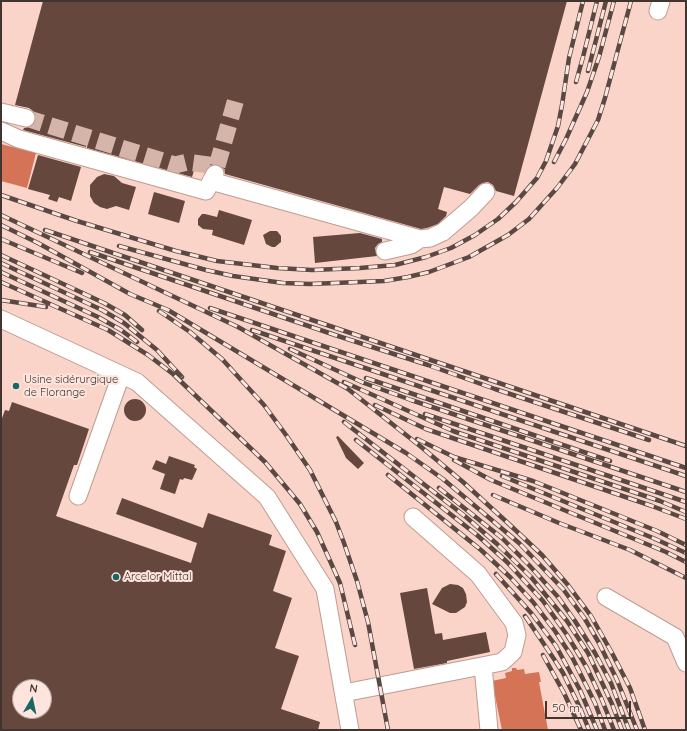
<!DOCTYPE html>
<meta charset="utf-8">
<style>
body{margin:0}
#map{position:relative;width:687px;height:731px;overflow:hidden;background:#fad4c9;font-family:Quicksand,sans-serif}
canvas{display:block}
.frame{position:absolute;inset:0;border:2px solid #42342f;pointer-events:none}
.north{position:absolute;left:12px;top:679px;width:40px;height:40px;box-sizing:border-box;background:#fde5de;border:1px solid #b29e98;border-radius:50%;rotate:9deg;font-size:11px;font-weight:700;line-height:16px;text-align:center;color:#42342f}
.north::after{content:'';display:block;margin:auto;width:14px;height:18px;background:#186666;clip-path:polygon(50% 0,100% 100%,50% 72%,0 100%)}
.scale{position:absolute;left:545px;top:701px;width:86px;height:18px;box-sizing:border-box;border:2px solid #42342f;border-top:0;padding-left:5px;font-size:12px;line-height:14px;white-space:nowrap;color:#42342f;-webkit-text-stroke:3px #fde5de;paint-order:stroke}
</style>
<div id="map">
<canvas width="687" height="731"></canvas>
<div class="frame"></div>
<div class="north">N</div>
<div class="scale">50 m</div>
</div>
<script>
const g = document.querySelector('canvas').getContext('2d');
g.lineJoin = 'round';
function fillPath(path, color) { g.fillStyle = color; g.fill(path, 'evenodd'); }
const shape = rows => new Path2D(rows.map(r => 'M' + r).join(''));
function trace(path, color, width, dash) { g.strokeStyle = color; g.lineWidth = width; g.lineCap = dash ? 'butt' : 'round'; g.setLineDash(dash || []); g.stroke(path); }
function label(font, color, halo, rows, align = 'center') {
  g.font = font + ' Quicksand,sans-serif'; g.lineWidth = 4; g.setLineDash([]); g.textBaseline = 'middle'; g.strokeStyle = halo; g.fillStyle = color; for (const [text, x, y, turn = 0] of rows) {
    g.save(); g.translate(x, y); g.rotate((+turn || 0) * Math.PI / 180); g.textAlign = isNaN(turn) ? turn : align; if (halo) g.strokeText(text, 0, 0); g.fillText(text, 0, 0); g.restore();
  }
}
fillPath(shape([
 [1,144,36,153,27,188,1,181],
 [512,668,516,668,517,670,524,669,525,674,539,672,541,682,539,682,548,730,502,730,492,681,506,678,505,673,512,671]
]), '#d47355');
fillPath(shape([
 [43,1,567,1,514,196,496,191,493,185,488,182,483,183,479,185,470,194,444,187,438,209,447,212,446,216,438,224,427,228,421,229,225,174,224,169,219,165,214,164,208,167,210,161,198,158,192,177,87,148,87,143,86,147,23,130,24,128,29,127,33,125,36,120,35,115,33,111,29,108,15,105],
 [38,155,81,167,71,201,59,197,57,202,48,199,50,195,28,189],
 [104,174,114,176,122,183,136,187,129,210,116,206,107,209,100,207,94,203,90,196,90,185,97,177],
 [154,192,185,201,179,223,148,214],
 [219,210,252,220,244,245,212,235,213,230,203,229,198,225,198,219,202,214,205,214,217,217],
 [270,231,277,231,281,236,281,242,275,247,272,247,266,244,263,235],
 [360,233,382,239,382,242,378,244,375,248,377,256,315,263,313,237],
 '124 410a11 11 0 1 1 22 0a11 11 0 1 1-22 0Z',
 [12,402,89,429,77,465,74,465,56,516,191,563,197,543,116,514,122,498,203,528,208,513,272,535,269,545,286,551,273,591,292,598,275,648,299,656,281,709,320,722,318,730,1,730,1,421,5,410,9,411],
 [20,687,44,687,44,711,20,711],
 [338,436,364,463,358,469,346,458,336,437],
 [169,456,195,465,194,467,197,469,192,480,184,478,183,480,180,479,175,494,160,489,165,474,152,469,156,460,166,464],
 [450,584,458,585,463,588,466,594,467,602,465,607,456,613,450,613,432,604,442,588],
 [427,588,435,634,442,633,443,640,486,632,490,652,447,661,447,663,414,669,400,593]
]), '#66473d');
trace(shape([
 [26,118,175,165,187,162,217,166,215,174],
 [217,166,236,99]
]), '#d5b4aa', 17, [17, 8]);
const minor = shape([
 [658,11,661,1],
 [1,112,26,118],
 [1,131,19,139,206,191,215,174],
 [211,181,420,239,411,245,385,251],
 [420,239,430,238,443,232,471,208,486,192],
 [1,319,137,382,267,497,325,589,350,730],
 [78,496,121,375],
 [606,597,675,637,686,663],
 [483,666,489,730],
 [344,693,502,662,513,652,517,635,514,623,478,574,413,517]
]);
trace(minor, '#bf9c91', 19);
trace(minor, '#fff', 17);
const rail = shape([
 [588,71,606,1],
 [576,82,583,57,597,1],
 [554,162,566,139,587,92,599,57,614,1],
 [1,195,77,221,176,251,217,261,277,268,312,270,360,268,395,265,426,257,451,248,475,235,498,219,516,202,537,178,546,161,558,126,562,105,569,58,583,1],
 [1,215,238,327,348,389,420,446,463,482,510,525,542,555,568,585,591,616,612,653,630,688,645,730],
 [1,225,38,243,130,294,168,310,406,453,443,479,519,543,563,589,585,619,599,643,617,680,637,730],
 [45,230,686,446],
 [1,239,82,273],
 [119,246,206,270,233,276,283,283,310,284,384,281,408,277,429,272,469,257,508,235,529,219,557,188,575,164,598,120,605,98,631,1],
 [90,252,338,336,428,365,495,389,649,440],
 [1,255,104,303,125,315,142,330],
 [1,263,102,310,124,323,157,350,182,377],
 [1,272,98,317,121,330,137,342],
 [1,282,108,330,148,355,173,374,265,462,300,504,317,532,340,583,355,645],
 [1,300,46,307],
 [210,308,686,468],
 [159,311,190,332,222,359,242,381,264,405,286,435,310,470,336,522,344,543,357,581,368,622,388,730],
 [252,330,686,476],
 [290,349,364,383,411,400,686,492],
 [366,378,610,461],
 [344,382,453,431,660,501,686,512],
 [375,405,426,429,652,506,686,519],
 [425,414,686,502],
 [344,422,466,517,497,544,531,577,567,621,588,653,612,704,622,730],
 [417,439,454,457,533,481,657,531,686,545],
 [356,440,477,535,507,562,543,601,567,635,587,668,602,700,614,730],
 [454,460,491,480,666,552,686,562],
 [388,475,481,550,510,577,533,602,555,631,572,657,595,703,605,730],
 [502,476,653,538,686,553],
 [439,488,502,538,529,565,558,597,575,621,595,653,611,683,629,730],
 [493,495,559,523,630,550,686,578],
 [496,574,532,614,556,646,580,690,597,730],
 [525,616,554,659,563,673,581,710,589,730],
 [543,655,564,693,581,730]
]);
trace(rail, '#5a4943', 4.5);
trace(rail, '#fde5de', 3, [9]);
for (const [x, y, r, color] of [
 [16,386,4,"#186666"],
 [116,577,4,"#186666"]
]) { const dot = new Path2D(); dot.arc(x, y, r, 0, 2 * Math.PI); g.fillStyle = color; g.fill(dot); trace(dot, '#fde5de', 1.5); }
label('11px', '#42342f', '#fde5de', [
 ["Usine sidérurgique",24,380],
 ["de Florange",24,393],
 ["Arcelor Mittal",124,577]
], 'left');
</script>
